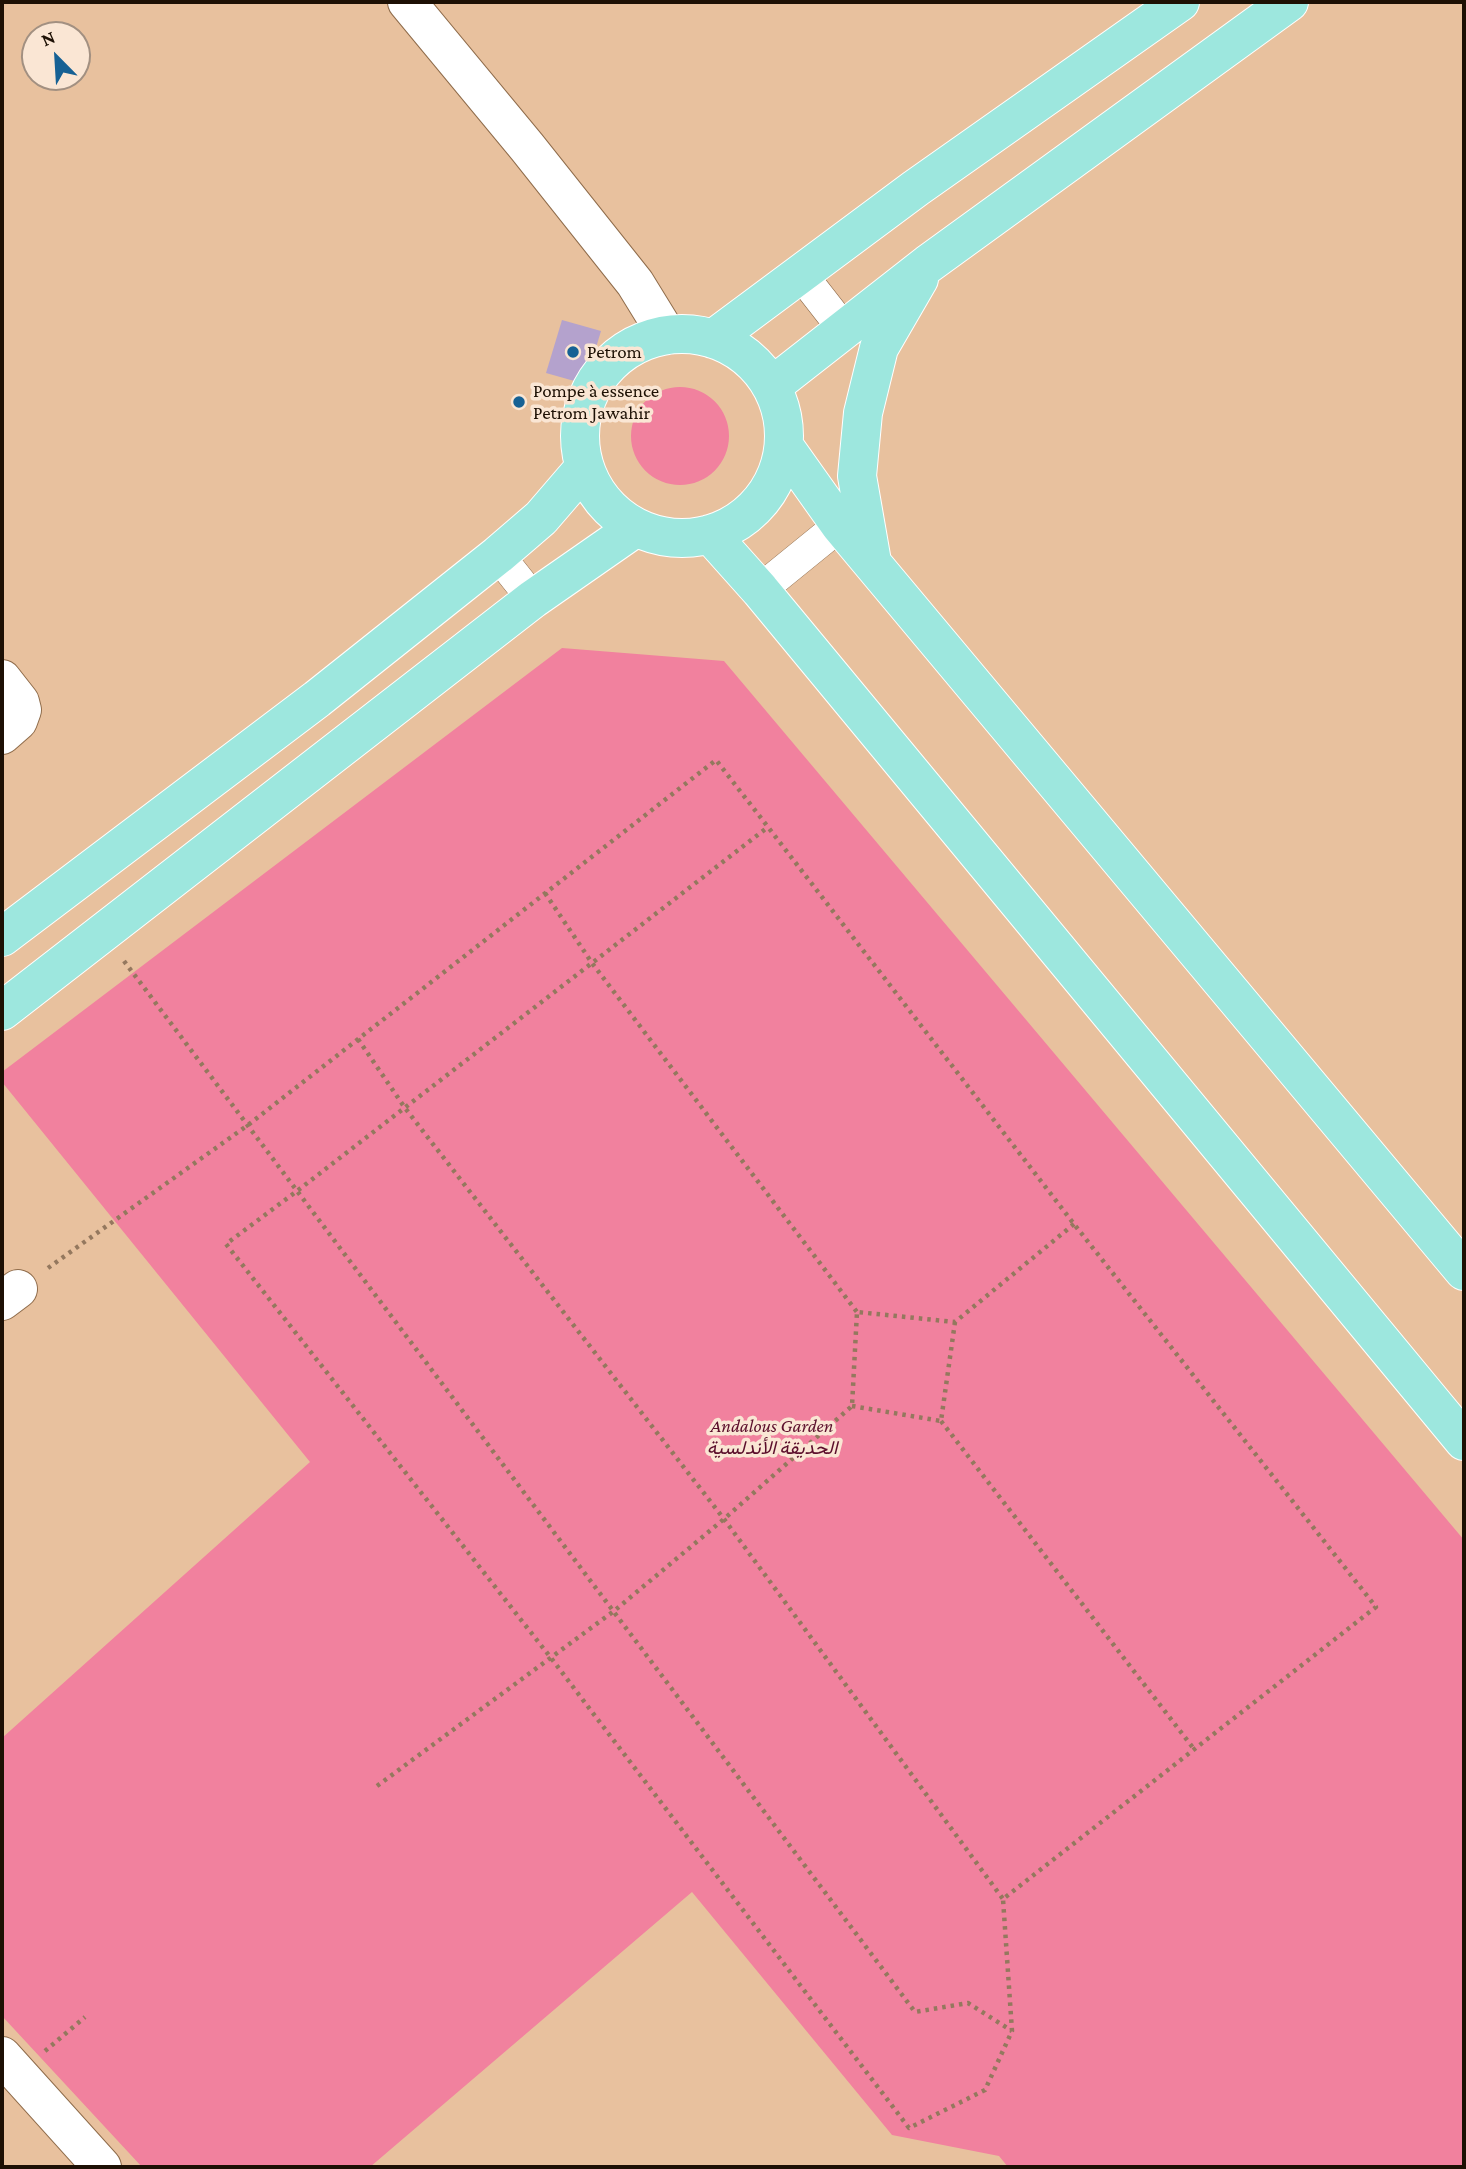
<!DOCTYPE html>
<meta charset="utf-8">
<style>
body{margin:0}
#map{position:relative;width:1466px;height:2169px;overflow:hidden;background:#e8c19e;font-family:"Crimson Pro",serif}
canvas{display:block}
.frame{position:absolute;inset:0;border:4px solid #1d1004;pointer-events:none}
.north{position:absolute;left:21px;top:21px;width:70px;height:70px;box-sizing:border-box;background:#fae6d4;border:2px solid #a29081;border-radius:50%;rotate:336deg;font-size:19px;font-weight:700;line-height:28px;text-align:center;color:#1d1004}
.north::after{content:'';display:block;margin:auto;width:24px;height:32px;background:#166194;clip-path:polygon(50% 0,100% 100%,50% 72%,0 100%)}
</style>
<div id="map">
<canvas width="1466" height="2169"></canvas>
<div class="frame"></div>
<div class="north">N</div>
</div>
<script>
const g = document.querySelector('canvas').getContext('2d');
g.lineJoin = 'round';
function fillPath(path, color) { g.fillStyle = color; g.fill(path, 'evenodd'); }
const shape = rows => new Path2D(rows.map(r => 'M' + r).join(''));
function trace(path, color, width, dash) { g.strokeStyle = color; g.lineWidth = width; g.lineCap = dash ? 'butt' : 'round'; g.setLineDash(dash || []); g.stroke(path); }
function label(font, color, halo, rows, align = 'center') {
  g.font = font + ' "Crimson Pro",Vazirmatn,serif'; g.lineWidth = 7; g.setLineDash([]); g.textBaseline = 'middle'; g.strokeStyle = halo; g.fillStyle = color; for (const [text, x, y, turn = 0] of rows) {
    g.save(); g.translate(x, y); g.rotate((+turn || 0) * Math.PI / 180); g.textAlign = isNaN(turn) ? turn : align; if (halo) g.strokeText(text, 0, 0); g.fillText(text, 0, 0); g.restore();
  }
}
fillPath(shape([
 '631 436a49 49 0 1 1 98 0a49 49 0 1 1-98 0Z',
 [562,648,724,661,1464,1540,1464,2167,1008,2167,999,2156,892,2135,692,1892,370,2167,142,2167,2,2016,2,1738,310,1462,2,1082,2,1072]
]), '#f1819e');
fillPath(shape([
 [562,320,601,331,585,384,546,373]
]), '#b4a2cd');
const pedestrian = shape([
 [800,273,843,328],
 [498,555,533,599],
 [760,590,840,525]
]);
const minor = shape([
 [2,679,20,702,22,710,18,721,2,735],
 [2,1301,18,1289],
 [2,2056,102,2167]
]);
const tertiary = shape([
 [407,2,527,147,635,283,667,335]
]);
const primary = shape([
 '580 436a102 102 0 1 1 204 0a102 102 0 1 1-204 0Z',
 [713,339,916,188,1180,2],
 [772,386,928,264,1289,2],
 [784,446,840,525,1464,1271],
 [710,534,760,590,1464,1441],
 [872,562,857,476,863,413,879,348,919,279],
 [2,937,317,699,498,555,541,518,584,468],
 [2,1011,533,599,635,528]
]);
trace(pedestrian, '#8f6c4b', 33);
trace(minor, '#8f6c4b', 40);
trace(tertiary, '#8f6c4b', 40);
trace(primary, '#fff', 40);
trace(shape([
 [545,893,592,963,857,1312],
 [124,961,915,2012,968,2003,1012,2031],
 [358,1039,405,1108,724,1519,1003,1899],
 [48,1268,248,1125,716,760,768,827,1074,1224,1376,1607,1003,1899,1012,2031,985,2090,909,2128,551,1658,226,1244,297,1191,768,827],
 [852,1406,941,1421,955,1322],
 [941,1421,1194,1749],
 [377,1786,614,1611,724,1519,852,1406,857,1312,955,1322,1074,1224],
 [45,2051,85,2017]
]), '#94785e', 4.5, [3.5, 5]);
trace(pedestrian, '#fff', 32);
trace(minor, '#fff', 38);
trace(tertiary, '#fff', 38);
trace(primary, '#9de7de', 38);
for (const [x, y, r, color] of [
 [573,352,7,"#166194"],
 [519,402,7,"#166194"]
]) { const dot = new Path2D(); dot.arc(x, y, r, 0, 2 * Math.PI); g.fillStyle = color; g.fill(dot); trace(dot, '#fae6d4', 2.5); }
label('19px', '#1d1004', '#fae6d4', [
 ["Petrom",587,352],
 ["Pompe à essence",533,391],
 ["Petrom Jawahir",533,413]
], 'left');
label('italic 19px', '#5b0e2b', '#fae6d4', [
 ["Andalous Garden",772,1426],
 ["الحديقة الأندلسية",772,1448]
]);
</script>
